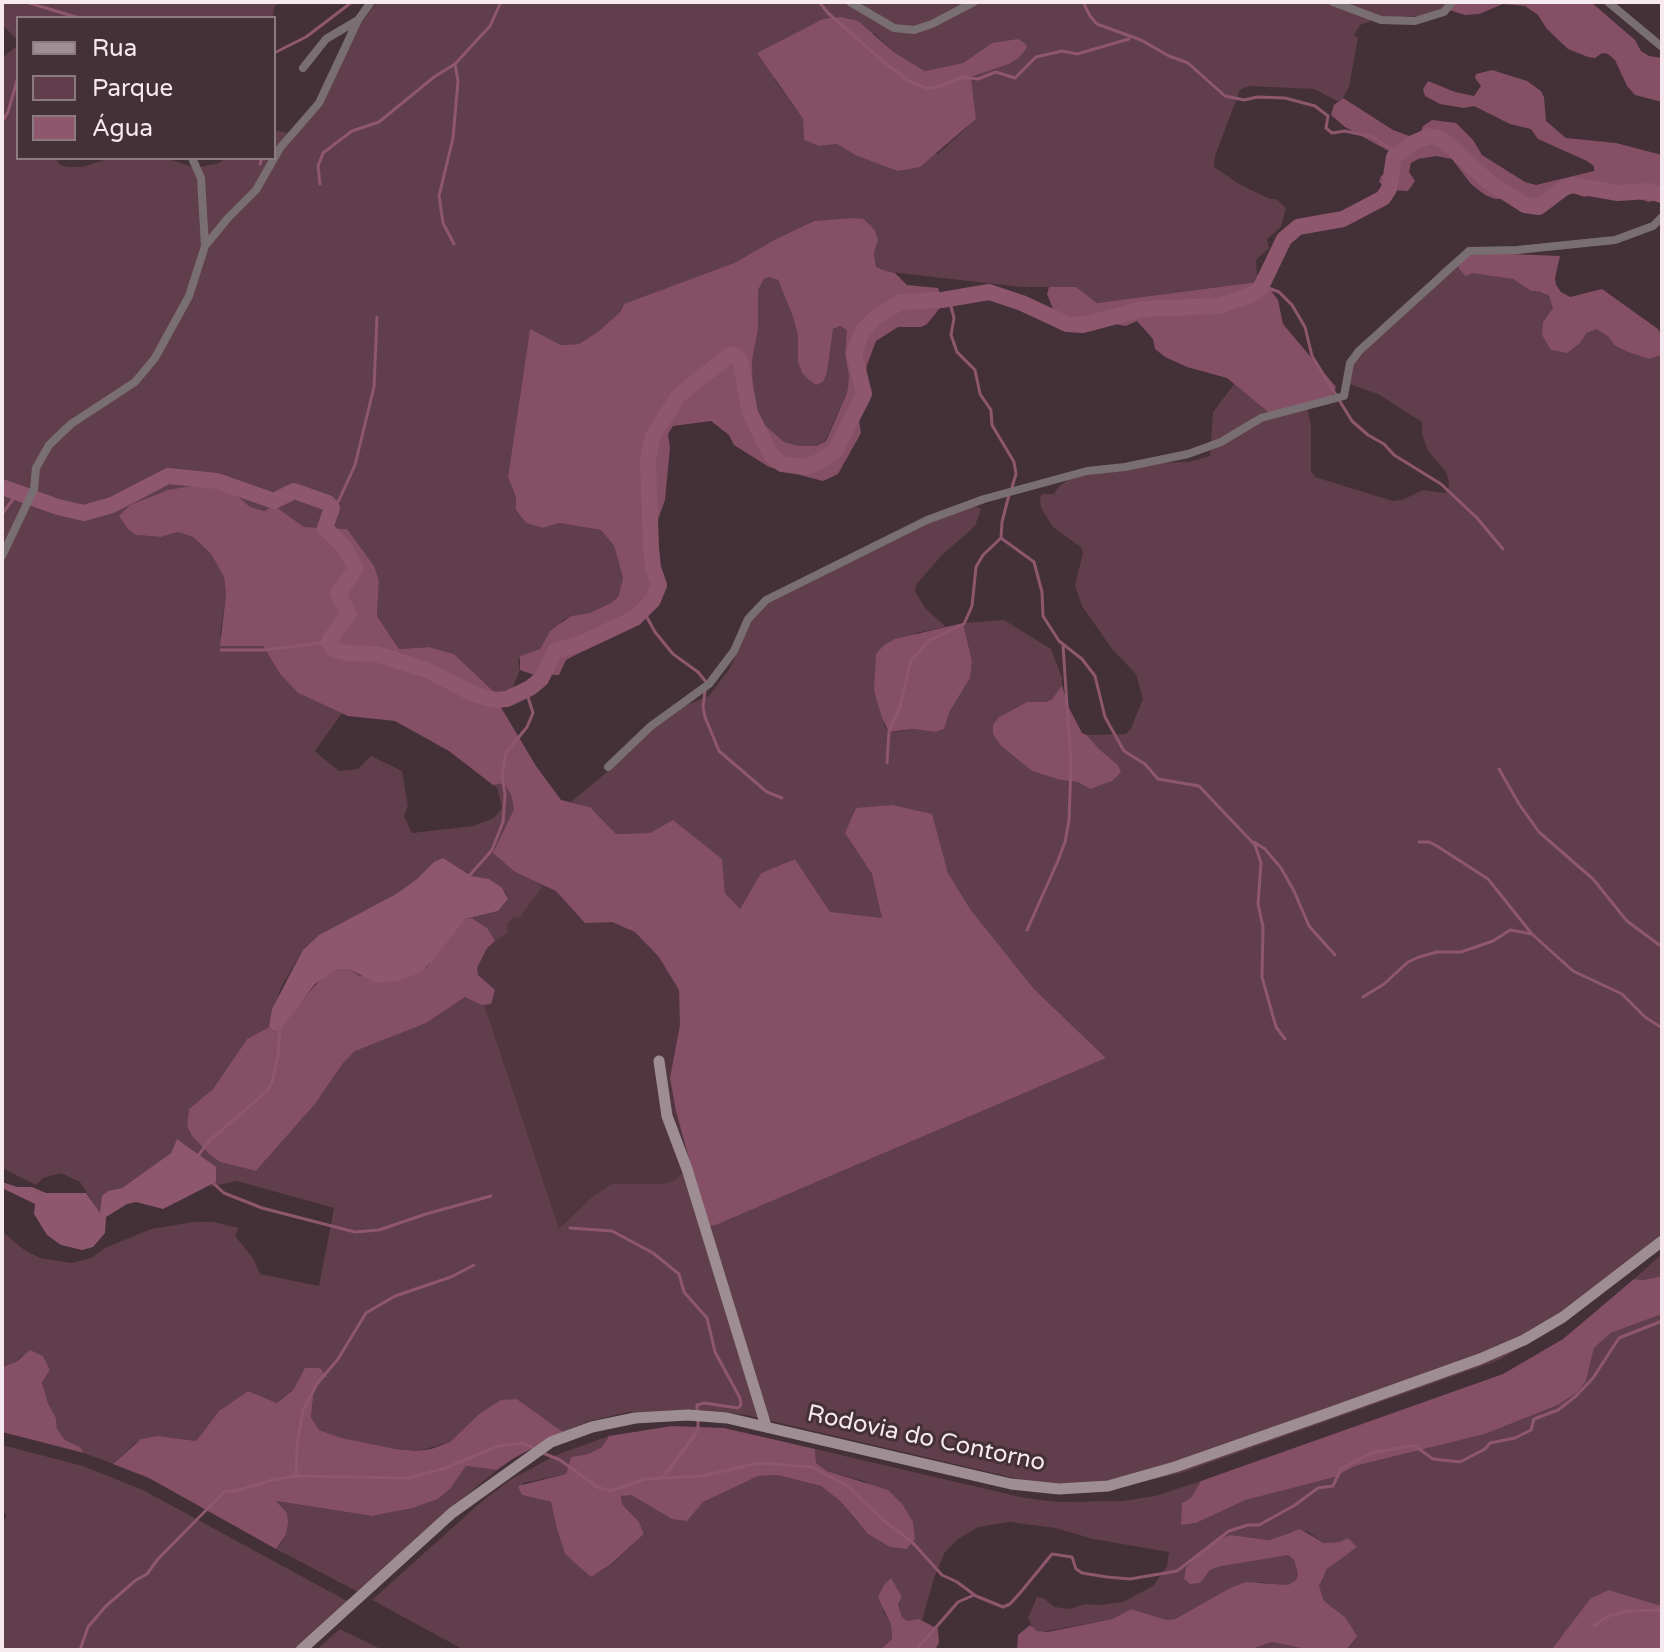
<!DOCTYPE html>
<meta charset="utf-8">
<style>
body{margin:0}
#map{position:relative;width:1664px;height:1652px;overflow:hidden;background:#443037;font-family:"Varela Round",sans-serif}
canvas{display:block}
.frame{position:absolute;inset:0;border:4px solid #f7eaef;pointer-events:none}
.legend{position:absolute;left:16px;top:16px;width:260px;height:144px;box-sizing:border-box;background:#443037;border:2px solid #8c7a81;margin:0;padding:10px 14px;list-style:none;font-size:24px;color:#f7eaef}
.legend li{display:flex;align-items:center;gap:16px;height:40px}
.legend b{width:40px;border:2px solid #8c7a81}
</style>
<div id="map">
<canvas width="1664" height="1652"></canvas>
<div class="frame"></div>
<ul class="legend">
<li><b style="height:10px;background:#9e8e94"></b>Rua</li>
<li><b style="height:22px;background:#603e4b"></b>Parque</li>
<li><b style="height:22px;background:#8e576d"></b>Água</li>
</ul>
</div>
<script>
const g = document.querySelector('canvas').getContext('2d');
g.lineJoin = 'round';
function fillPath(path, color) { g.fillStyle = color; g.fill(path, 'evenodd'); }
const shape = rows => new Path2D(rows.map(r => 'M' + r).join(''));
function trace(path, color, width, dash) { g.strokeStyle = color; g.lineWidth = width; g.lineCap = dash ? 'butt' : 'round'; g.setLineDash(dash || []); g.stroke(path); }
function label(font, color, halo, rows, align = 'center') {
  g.font = font + ' "Varela Round",sans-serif'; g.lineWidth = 6; g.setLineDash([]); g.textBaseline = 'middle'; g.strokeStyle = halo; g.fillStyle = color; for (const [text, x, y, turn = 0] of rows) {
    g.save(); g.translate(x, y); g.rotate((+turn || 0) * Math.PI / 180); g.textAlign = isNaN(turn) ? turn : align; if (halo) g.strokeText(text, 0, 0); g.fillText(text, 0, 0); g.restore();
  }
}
fillPath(shape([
 [459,838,692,910,947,881,1103,1063,572,1281,251,943]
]), '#513640');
fillPath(shape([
 [2,2,278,2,274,8,273,18,18,18,18,40,2,25],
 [377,2,1453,2,1446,9,1430,15,1377,19,1360,25,1354,35,1358,38,1349,87,1343,98,1337,101,1314,89,1249,86,1240,90,1215,156,1214,167,1239,184,1270,199,1276,199,1286,208,1281,227,1267,239,1269,248,1256,260,1257,274,1264,281,1097,303,1075,287,1021,287,882,271,876,265,874,253,878,240,875,230,864,219,814,221,776,239,734,263,621,311,599,331,579,344,561,345,530,330,508,477,516,497,516,510,526,523,543,528,559,523,601,530,614,546,623,578,618,597,611,603,589,613,565,619,550,631,540,649,518,660,520,670,513,687,503,694,496,694,482,683,454,654,429,647,399,649,377,616,379,581,347,529,304,527,273,506,265,511,250,507,232,491,203,484,130,505,136,535,161,537,178,532,193,537,211,554,224,577,226,594,220,636,263,646,280,674,298,693,342,713,315,751,319,755,339,771,358,769,371,756,402,771,408,806,404,816,412,833,473,826,494,818,502,808,497,787,493,785,504,782,511,795,514,809,504,830,500,860,543,886,520,917,513,918,507,924,507,933,495,941,480,922,472,918,498,911,508,899,507,893,489,879,471,876,461,869,434,862,417,879,396,894,319,935,303,950,291,969,280,990,269,1027,247,1039,213,1089,189,1109,187,1126,192,1136,210,1155,220,1162,256,1171,315,1104,344,1062,355,1051,465,997,484,1005,559,1229,591,1198,612,1184,661,1184,674,1181,686,1170,704,1227,716,1225,1106,1058,1034,989,969,909,948,873,931,814,846,834,872,874,883,918,830,913,795,859,761,873,740,910,725,893,721,858,650,833,616,834,590,807,571,802,607,772,623,751,682,707,709,696,730,668,752,619,777,593,937,517,972,505,981,509,975,526,941,556,916,585,915,591,925,608,946,627,916,633,874,691,885,727,889,731,897,732,913,729,936,732,944,729,950,711,970,678,971,671,972,661,963,623,1004,620,1051,649,1062,678,1062,685,1052,699,1046,702,1027,702,999,717,1001,746,1032,771,1060,780,1078,782,1118,765,1098,748,1087,735,1126,734,1131,728,1143,699,1136,674,1112,649,1082,606,1075,585,1083,553,1081,547,1053,527,1041,508,1040,498,1042,494,1054,494,1060,485,1072,478,1148,463,1189,462,1210,456,1213,412,1235,383,1273,416,1307,407,1311,425,1311,471,1315,477,1393,501,1402,500,1423,490,1445,493,1448,491,1449,482,1446,472,1428,451,1422,434,1422,422,1378,394,1346,383,1352,362,1444,267,1458,257,1472,273,1507,277,1519,282,1531,291,1545,293,1552,301,1553,308,1543,322,1580,343,1587,333,1596,329,1609,337,1614,345,1628,352,1649,359,1662,355,1662,1233,1563,1322,1499,1360,1181,1473,1137,1483,1078,1487,1027,1481,746,1415,723,1412,629,1412,589,1421,563,1432,517,1399,479,1414,450,1442,418,1451,396,1449,342,1438,319,1430,311,1417,314,1390,324,1377,319,1368,305,1369,293,1390,277,1403,248,1391,219,1411,196,1441,158,1436,135,1443,113,1464,84,1453,80,1447,65,1440,57,1429,56,1418,48,1403,42,1381,50,1370,22,1355,16,1362,2,1367,2,1231,23,1249,40,1258,72,1263,91,1258,105,1248,151,1229,194,1222,213,1222,239,1228,235,1236,253,1258,260,1274,319,1286,334,1208,237,1181,210,1187,215,1182,206,1160,177,1139,171,1153,122,1188,108,1191,100,1214,80,1182,61,1173,43,1178,36,1185,2,1168,2,58,18,45,18,158,56,158,59,164,67,167,82,167,111,158,165,158,195,168,219,163,226,158,274,158,274,130,289,133,320,96,347,40],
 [874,33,895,53,925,71,963,63,992,43,1027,48,1019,58,1009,64,971,77,976,119,938,154,855,155,837,144,819,146,804,140,803,119,774,79],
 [769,277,778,280,793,317,798,336,798,362,802,373,823,381,827,373,833,329,840,326,848,330,845,355,849,376,847,393,825,441,816,446,799,446,784,442,766,426,754,411,752,361,758,330,758,290,764,279],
 [1662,1254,1662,1276,1643,1280,1634,1279],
 [1662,1314,1662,1606,1609,1590,1558,1640,1551,1650,1346,1650,1357,1638,1356,1634,1345,1617,1323,1601,1319,1586,1320,1581,1348,1538,1339,1542,1324,1543,1307,1531,1293,1531,1269,1540,1230,1535,1218,1539,1207,1575,1210,1570,1236,1562,1288,1555,1294,1560,1298,1574,1296,1580,1288,1586,1261,1582,1230,1588,1175,1619,1167,1620,1131,1609,1112,1619,1042,1632,1033,1628,1028,1618,1037,1597,1045,1599,1054,1607,1070,1609,1085,1604,1099,1605,1123,1602,1153,1586,1167,1566,1169,1552,1093,1539,1055,1528,1009,1522,979,1527,958,1539,945,1552,934,1578,922,1621,907,1621,902,1617,898,1604,883,1611,891,1625,892,1639,880,1650,464,1650,372,1600,480,1503,510,1480,556,1455,609,1436,602,1447,588,1454,571,1457,566,1474,523,1483,522,1495,551,1502,562,1542,591,1577,611,1565,644,1534,639,1522,622,1504,621,1496,625,1495,631,1495,672,1519,728,1488,758,1476,777,1475,821,1486,840,1501,858,1523,867,1482,827,1471,816,1463,815,1449,1025,1498,1057,1502,1123,1501,1155,1496,1201,1481,1181,1525,1196,1523,1246,1500,1335,1477,1355,1466,1485,1434,1558,1405,1578,1392,1586,1381,1594,1348,1611,1333],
 [2,1445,83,1466,143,1490,349,1602,296,1650,2,1650,2,1520,7,1517,2,1507],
 [466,1466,497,1470,456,1504,358,1592,276,1549,281,1543,275,1501,372,1516,413,1508,438,1499,450,1489],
 [340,1629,383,1650,316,1650],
 [1272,1642,1298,1647,1311,1650,1250,1650]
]), '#603e4b');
fillPath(shape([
 [1453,2,1591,2,1635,40,1641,51,1649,56,1662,58,1662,102,1635,95,1627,86,1615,60,1608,54,1602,53,1595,58,1588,57,1568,49,1547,29,1538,15,1525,6,1503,4,1479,14,1465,15,1446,9],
 [841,17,858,21,895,53,925,71,963,63,992,43,1018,39,1026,44,1027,48,1019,58,1009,64,971,77,976,119,920,167,898,171,855,155,837,144,819,146,804,140,803,119,757,53,823,19],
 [1492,70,1527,81,1541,91,1544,97,1546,121,1566,138,1616,143,1662,155,1662,198,1649,202,1614,191,1584,197,1566,190,1535,213,1517,199,1495,199,1485,195,1471,184,1452,159,1436,156,1418,159,1411,163,1409,172,1415,181,1408,191,1388,190,1379,182,1381,176,1394,169,1397,162,1396,155,1345,127,1331,115,1334,105,1343,98,1393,130,1412,137,1420,134,1423,126,1432,120,1456,123,1473,140,1482,155,1525,182,1536,185,1594,171,1594,166,1587,161,1538,139,1531,129,1510,124,1474,106,1464,108,1440,104,1425,96,1423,89,1428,81,1455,92,1474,96,1481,86,1475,78,1476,74],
 [853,218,864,219,875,230,878,240,874,253,876,266,882,270,895,273,907,285,938,288,944,303,927,324,921,327,898,327,876,341,867,365,859,421,861,433,838,474,823,481,769,467,734,445,729,435,711,421,673,426,668,434,670,448,665,500,651,539,652,587,640,608,639,622,566,660,559,675,534,675,520,670,520,656,540,649,550,631,559,624,572,616,589,613,611,603,618,597,623,578,614,546,601,530,559,523,543,528,526,523,516,510,516,497,508,477,530,329,561,345,579,344,599,331,621,311,624,304,734,263,776,239,814,221],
 [769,277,778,280,793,317,798,336,798,362,802,373,809,380,816,385,823,382,827,373,833,329,840,326,847,330,845,355,849,376,847,393,826,441,816,446,799,446,784,442,766,426,754,411,752,361,758,330,758,290,764,279],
 [1486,253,1560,256,1555,278,1556,285,1561,292,1570,297,1602,289,1658,329,1662,336,1662,355,1649,359,1628,352,1614,345,1609,337,1596,329,1587,333,1580,343,1567,353,1551,350,1542,335,1543,322,1553,308,1549,296,1541,292,1531,291,1513,279,1472,273,1466,276,1459,269,1458,257],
 [1264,281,1278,300,1283,324,1336,387,1329,404,1273,416,1227,378,1187,367,1165,357,1155,349,1153,339,1137,321,1126,326,1093,320,1071,329,1057,319,1047,294,1049,287,1076,287,1097,303],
 [203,484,232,491,250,507,265,511,273,505,304,527,347,529,374,566,379,581,377,616,399,649,429,647,454,654,496,694,502,709,536,766,561,800,590,807,616,834,650,833,673,820,722,859,725,893,740,909,761,873,795,859,830,912,882,918,872,874,845,833,856,808,892,805,932,814,948,873,970,909,1034,989,1106,1058,716,1225,704,1227,690,1162,676,1111,670,1078,680,1025,679,990,659,957,635,932,612,922,585,923,556,891,515,872,493,853,514,809,511,795,504,783,493,785,449,751,395,721,348,716,298,693,280,674,263,646,220,646,226,594,224,577,211,554,193,537,178,532,161,537,136,535,128,529,119,516,130,505,168,490],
 [963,623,972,661,971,671,970,678,950,711,944,729,936,732,913,729,889,732,882,718,874,691,876,654,884,645,895,639],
 [1062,685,1068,706,1082,733,1087,735,1098,748,1118,765,1121,772,1112,781,1090,789,1078,782,1060,780,1032,771,1001,746,993,734,993,725,999,717,1027,702,1046,702,1052,699],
 [472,918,487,928,495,941,487,948,477,968,478,975,495,990,491,1004,482,1005,465,997,426,1023,355,1051,344,1062,315,1104,256,1171,220,1162,210,1155,192,1136,187,1126,189,1109,213,1089,247,1039,269,1027,274,1032,321,979,337,969,349,969,360,976,426,968,455,930,465,919],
 [1662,1276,1662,1314,1611,1333,1594,1348,1586,1381,1578,1392,1558,1405,1485,1434,1355,1466,1335,1477,1246,1500,1196,1523,1181,1525,1182,1503,1191,1498,1201,1481,1503,1374,1563,1339,1634,1279,1643,1280],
 [30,1350,43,1356,50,1370,42,1382,48,1403,56,1418,57,1429,65,1440,80,1447,84,1453,2,1432,2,1367,16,1362],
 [305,1368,320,1368,327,1377,323,1377,314,1390,311,1417,319,1430,342,1438,396,1449,417,1451,431,1449,450,1442,479,1414,501,1400,517,1399,563,1432,514,1458,497,1470,466,1466,450,1489,438,1499,413,1508,372,1516,276,1501,287,1513,288,1523,286,1534,276,1549,149,1478,113,1464,141,1439,158,1436,196,1441,219,1411,248,1391,277,1403,293,1390],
 [672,1426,724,1428,815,1449,816,1463,827,1471,888,1490,903,1505,913,1522,915,1539,907,1549,890,1547,868,1534,840,1501,821,1486,777,1475,758,1476,703,1502,687,1521,672,1519,631,1495,621,1496,622,1504,639,1522,644,1534,610,1565,591,1577,565,1554,556,1525,551,1502,522,1495,518,1486,566,1474,571,1457,588,1454,602,1447,609,1436],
 [1300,1529,1324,1543,1339,1542,1348,1538,1357,1547,1327,1569,1319,1586,1324,1601,1345,1617,1356,1634,1357,1637,1346,1650,1311,1650,1272,1642,1249,1650,1017,1650,1018,1635,1030,1625,1038,1631,1048,1632,1112,1619,1131,1609,1167,1620,1175,1619,1230,1588,1246,1582,1288,1585,1296,1580,1298,1574,1294,1560,1288,1555,1222,1566,1210,1570,1200,1583,1190,1584,1184,1579,1186,1568,1196,1555,1218,1539,1230,1535,1269,1540],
 [891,1578,902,1597,898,1604,902,1617,907,1621,919,1619,938,1629,939,1643,935,1650,880,1650,892,1639,891,1625,878,1597,884,1585],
 [1609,1590,1662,1606,1662,1650,1551,1650,1591,1598]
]), '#854f65');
fillPath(shape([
 [443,858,471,876,489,879,502,888,508,899,498,911,465,919,434,959,420,973,398,981,376,983,349,969,337,969,315,984,282,1027,274,1032,269,1027,272,1009,303,950,319,935,396,894,417,879,434,862],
 [177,1139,216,1167,216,1182,163,1209,136,1202,127,1204,106,1217,105,1233,93,1247,82,1250,61,1245,47,1235,34,1214,35,1204,2,1188,2,1183,5,1183,17,1187,32,1187,46,1193,86,1193,100,1213,102,1196,108,1191,122,1188,171,1153]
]), '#8e576d');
trace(shape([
 [26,2,79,18],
 [819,2,828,13,886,64,909,81,926,88,935,88,963,77,978,79,996,72,1015,78,1036,57,1062,51,1077,54,1129,39],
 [1083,2,1090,16,1097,24,1141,40,1169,56,1188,63,1225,96,1244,100,1257,97,1285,98,1315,106,1328,116,1326,128,1332,133,1345,131,1373,137,1397,153],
 [274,53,306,37,352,2],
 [2,122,8,112,18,77],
 [260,164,262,158],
 [320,184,318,166,323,153,352,131,379,122,434,77,455,64,490,26,501,2],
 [454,244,443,223,439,196,453,138,458,81,455,64],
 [1263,286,1279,292,1292,305,1305,327,1312,356,1352,421,1368,435,1384,444,1394,455,1441,484,1477,518,1503,549],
 [949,299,954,318,951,335,957,352,975,370,980,394,991,410,992,425,1014,462,1016,474,1012,487],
 [332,508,339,500,355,465,374,387,377,317],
 [2,514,14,498,24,496],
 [1001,538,1034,562,1042,592,1043,616,1059,641,1082,659,1095,676,1105,717,1124,751,1145,764,1158,779,1199,786,1255,845,1261,863,1258,904,1263,927,1262,977,1276,1027,1285,1039],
 [1001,538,1002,522,1009,495],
 [644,612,655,632,673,654,698,672,706,682,703,707,705,717,719,751,767,792,782,798],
 [221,650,263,650,329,642],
 [887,763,889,731,900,707,911,660,930,640,964,624,972,606,976,567,983,555,1001,538],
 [1499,769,1519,804,1539,832,1593,879,1627,921,1662,947],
 [1254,842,1265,849,1281,868,1294,891,1309,926,1335,955],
 [1419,842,1429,842,1437,846,1488,879,1532,934,1573,971,1622,994,1645,1017,1662,1028],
 [469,876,492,850,503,822,505,795,502,774,506,753,527,727,533,713,526,691],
 [1027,930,1057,863,1065,842,1069,820,1071,766,1063,645],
 [1363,997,1384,984,1408,962,1419,957,1437,952,1461,952,1493,941,1510,930,1532,934],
 [198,1156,208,1142,266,1092,272,1083,278,1056,280,1028],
 [213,1183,224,1193,262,1208,355,1232,379,1230,426,1214,491,1196],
 [570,1228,612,1231,653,1253,679,1274,684,1292,707,1318,715,1352,740,1398,741,1405,738,1408,704,1403,697,1405,697,1412],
 [543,1453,560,1460,597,1487,610,1491,645,1479,702,1476,759,1463,812,1467,849,1487,882,1519,912,1542,942,1575,957,1582,976,1596,1003,1607,1010,1604,1020,1593,1052,1554,1072,1557,1076,1569,1082,1573,1107,1577,1130,1579,1177,1571,1229,1531,1248,1525,1259,1525,1295,1505,1318,1488,1333,1486,1341,1469,1371,1453,1410,1446,1415,1446,1433,1459,1460,1462,1485,1449,1490,1443,1515,1438,1531,1430,1534,1419,1558,1410,1576,1396,1593,1378,1619,1338,1662,1321],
 [296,1476,297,1443,303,1410,317,1384,338,1359,366,1313,395,1296,451,1277,474,1265],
 [662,1479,694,1436,698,1429,698,1419],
 [1594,1626,1608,1616,1628,1611,1662,1610],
 [80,1650,88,1627,106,1606,136,1580,147,1574,158,1559,225,1491,236,1491,272,1480,296,1476,408,1478,446,1468,498,1446,522,1443,536,1449],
 [916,1650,958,1602,974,1595]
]), '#8e576d', 3);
trace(shape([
 [2,487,58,507,84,513,112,505,168,476,217,481,274,501,294,491,328,503,332,508,325,528,344,547,356,568,338,594,349,614,331,638,329,642,333,649,347,653,376,654,427,670,473,694,495,700,507,699,530,688,541,679,555,651,582,643,635,618,653,600,659,585,653,568,651,548,648,459,653,436,679,395,730,355,735,355,740,360,750,413,771,455,782,464,805,467,818,462,835,451,864,394,854,353,862,332,876,317,901,302,942,300,989,292,1022,303,1067,324,1083,325,1143,309,1219,306,1251,295,1260,289,1284,239,1298,227,1343,219,1383,198,1389,189,1394,157,1411,144,1429,136,1442,139,1489,182,1525,205,1539,207,1564,188,1572,185,1618,193,1649,191,1662,195]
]), '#8e576d', 16);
trace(shape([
 [850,2,894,28,914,30,932,24,974,2],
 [1333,2,1381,20,1415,21,1444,12,1452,2],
 [1608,2,1662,47],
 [303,68,326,39,358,20],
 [192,158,201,178,205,246],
 [2,556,34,489,36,468,49,445,71,424,135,382,155,358,189,296,205,246,228,218,256,190,280,148,319,103,358,20,371,2],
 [608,767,651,726,709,684,734,651,748,619,766,600,927,520,984,499,1087,471,1125,467,1188,454,1221,442,1261,418,1344,396,1350,363,1359,351,1469,251,1517,250,1615,240,1653,226,1662,217]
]), '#796f73', 8);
trace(shape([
 [659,1061,667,1116,687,1169,766,1426],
 [301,1650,452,1513,551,1442,592,1427,635,1418,688,1415,727,1418,1011,1484,1059,1489,1108,1486,1175,1467,1329,1413,1480,1359,1524,1340,1563,1317,1662,1241]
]), '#9e8e94', 11);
label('24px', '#f7eaef', '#443037', [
 ["Rodovia do Contorno",926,1439,12]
]);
</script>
